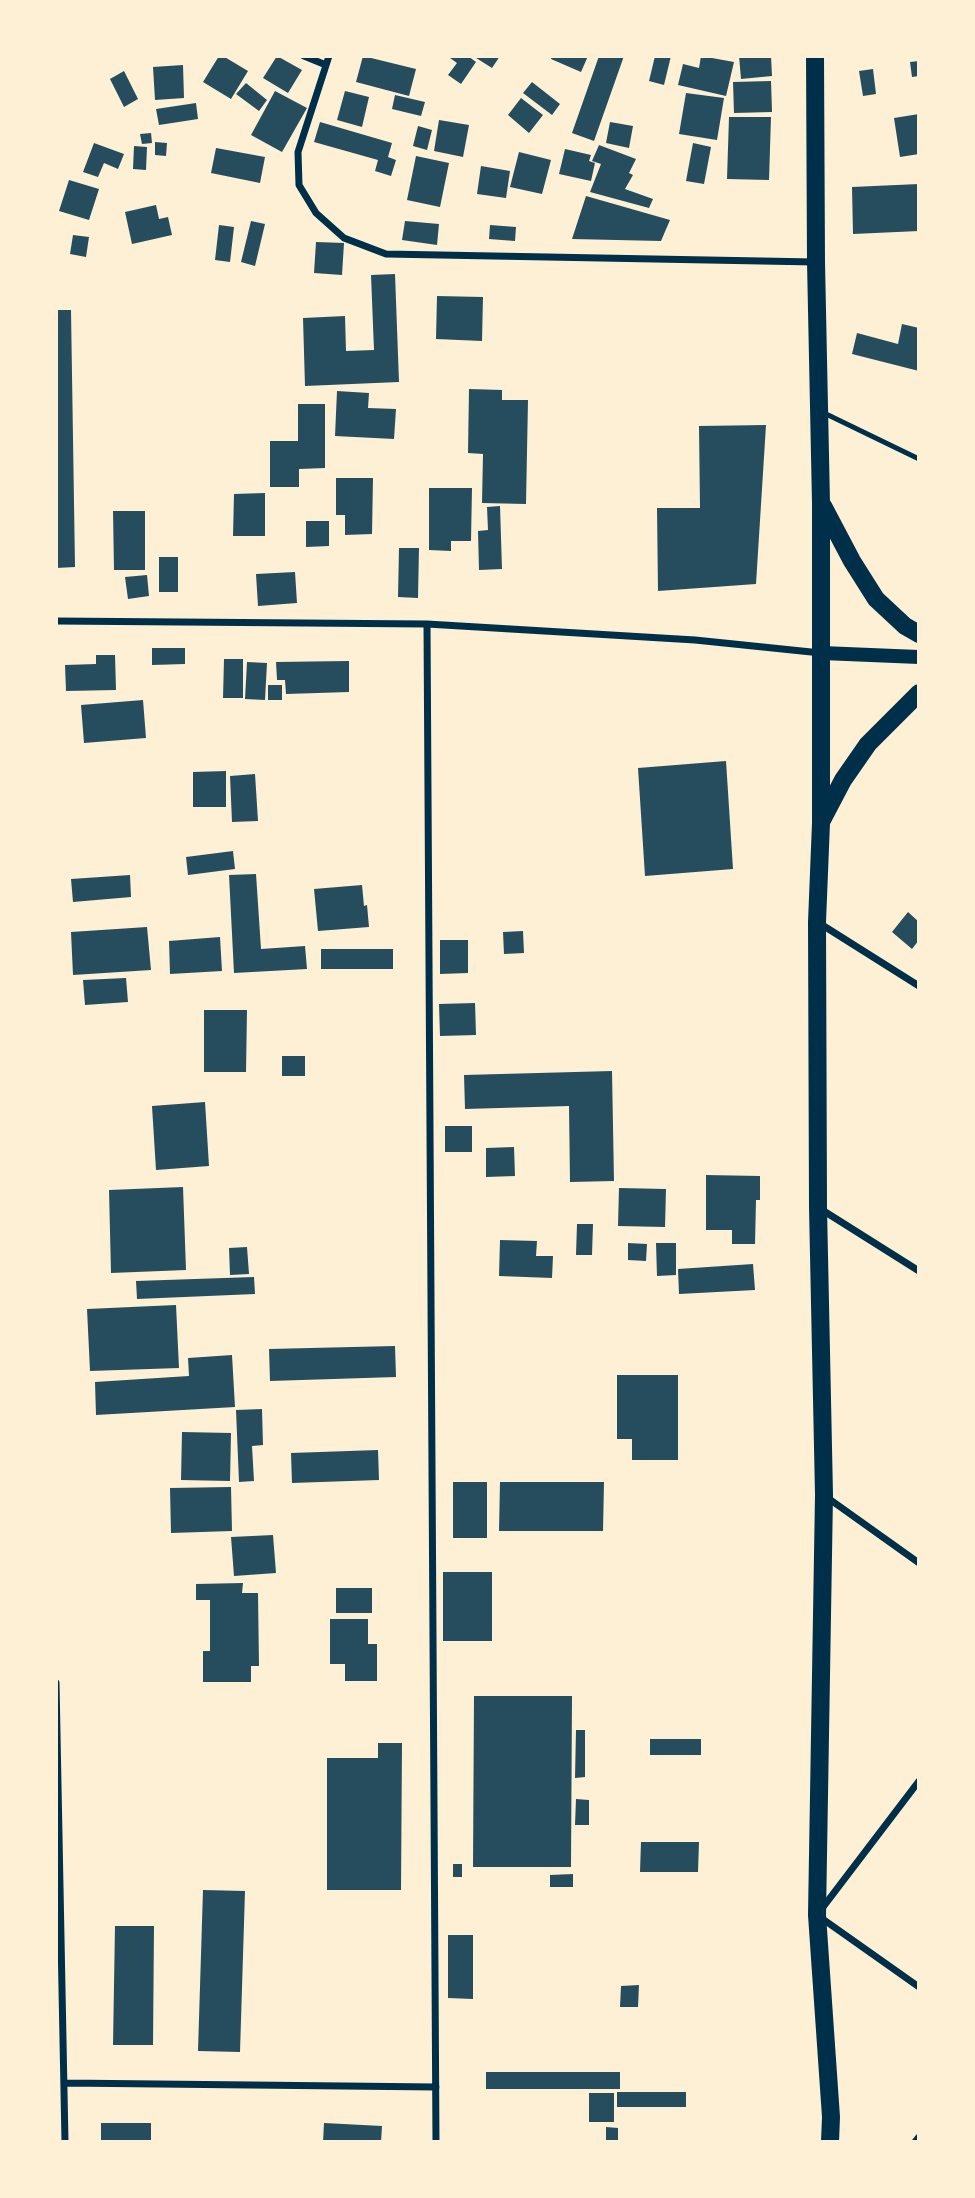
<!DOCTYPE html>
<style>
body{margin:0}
#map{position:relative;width:975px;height:2198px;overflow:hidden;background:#fdf0d5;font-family:Jost,sans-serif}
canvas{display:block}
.frame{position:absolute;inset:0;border:58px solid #fdf0d5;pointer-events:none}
</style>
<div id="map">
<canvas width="975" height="2198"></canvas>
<div class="frame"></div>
</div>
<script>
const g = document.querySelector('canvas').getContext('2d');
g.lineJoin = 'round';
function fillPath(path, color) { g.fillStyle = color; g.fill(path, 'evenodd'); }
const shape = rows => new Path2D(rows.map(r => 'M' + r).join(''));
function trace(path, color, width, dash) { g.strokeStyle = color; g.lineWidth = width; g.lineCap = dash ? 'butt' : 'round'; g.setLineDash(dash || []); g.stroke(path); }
fillPath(shape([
 [219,56,223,56,248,71,231,99,203,82],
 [277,56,302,70,288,93,263,78],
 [363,56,416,69,409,96,356,82],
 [451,56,468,56,476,62,461,84,448,75,457,63,450,58],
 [473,56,500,56,492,68],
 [552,56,588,56,581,72,551,59],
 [599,56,624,56,594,141,572,133],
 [655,56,671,56,664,85,649,81],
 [701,56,734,62,726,96,678,85,683,64,699,68],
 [739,56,771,56,772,76,741,79],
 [919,61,919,76,912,77,910,62],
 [183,65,184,98,155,100,153,67],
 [873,69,876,94,863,96,859,71],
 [124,71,138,99,124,107,110,79],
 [771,81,772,112,734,113,733,82],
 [532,82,560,104,552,115,523,93],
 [246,83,267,100,259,111,236,94],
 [275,91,307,108,282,152,251,135],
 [345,91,369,97,362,127,337,120],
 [686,93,724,98,717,140,679,134],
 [395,95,425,102,421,116,392,109],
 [521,98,543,115,529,133,508,115],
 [196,103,198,119,159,125,156,109],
 [919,114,919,154,900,157,894,118],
 [729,117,771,117,769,180,727,179],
 [439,120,469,125,463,157,434,151],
 [320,122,392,143,388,157,396,160,391,176,375,171,378,160,314,142],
 [610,122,633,126,629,148,606,143],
 [418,126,432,130,427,150,413,146],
 [151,133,152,143,142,144,140,134],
 [155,142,167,143,166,156,155,155],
 [94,143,124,154,118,169,104,163,98,177,83,172],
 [693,143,711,147,704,184,686,181],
 [599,145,636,159,629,173,633,175,625,189,653,199,649,208,590,192,601,164,592,161],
 [134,146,147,147,146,170,133,169],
 [216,148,265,157,260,183,211,173],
 [565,149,591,155,589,161,595,163,591,181,559,174],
 [519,152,551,160,542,194,510,187],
 [416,156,449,163,440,207,407,200],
 [481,166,510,171,506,198,477,194],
 [69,180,99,189,89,220,59,211],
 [919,184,919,231,853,234,852,187],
 [586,196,670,220,661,241,572,239],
 [156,205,159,219,168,217,172,235,132,244,125,212],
 [251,221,265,224,255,266,241,262],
 [405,221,439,224,437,245,402,240],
 [219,225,234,227,230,262,215,260],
 [490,225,516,227,515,241,489,239],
 [73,235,89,237,86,257,70,254],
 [316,242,344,243,342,275,314,273],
 [395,274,399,382,305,386,303,318,345,316,346,351,374,350,371,275],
 [437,296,483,297,482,341,436,339],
 [56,310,71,310,75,567,56,568],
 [902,324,919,328,919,371,852,354,857,333,898,344],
 [469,389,502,390,502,400,528,400,526,504,482,503,483,454,468,453],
 [337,391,369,393,368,408,396,409,394,439,335,436],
 [298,404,325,404,325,468,299,469,299,487,270,487,270,441,298,441],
 [766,425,756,584,658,591,657,508,700,508,699,426],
 [336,478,373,478,372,534,345,535,345,515,336,515],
 [429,488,472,488,471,541,451,541,451,551,429,550],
 [265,493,265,536,233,536,234,494],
 [500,506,502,569,479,570,478,531,488,530,487,507],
 [113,511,145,511,145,570,114,570],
 [306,521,329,521,329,546,306,547],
 [399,548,419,548,418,598,398,597],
 [159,557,178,557,178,592,159,592],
 [295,572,297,603,258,606,256,574],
 [147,575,149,596,128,599,125,577],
 [152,648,185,648,185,664,152,665],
 [96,655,115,655,116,690,66,691,65,665,96,664],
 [224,659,243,659,243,698,223,698],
 [349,661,349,692,286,694,285,680,277,680,276,662],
 [247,662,267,663,265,700,245,699],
 [268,685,282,685,282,700,268,700],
 [143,700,146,738,84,743,81,705],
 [726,761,733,869,645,876,638,768],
 [226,771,226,807,193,807,193,772],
 [255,774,258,821,232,822,230,776],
 [233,851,235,869,188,875,186,857],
 [256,874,261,949,305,946,307,969,234,973,229,875],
 [130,875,131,897,73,902,71,879],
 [362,885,364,906,367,905,369,927,318,931,314,889],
 [908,912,919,922,919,940,912,949,892,932],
 [147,927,151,970,73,975,71,932],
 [523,931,524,953,504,954,503,932],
 [220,937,222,971,170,974,169,941],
 [440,940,468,940,468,973,440,974],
 [321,949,393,949,393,969,321,969],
 [126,978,128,1002,85,1005,83,980],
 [475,1003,476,1035,440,1036,439,1004],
 [204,1010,247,1010,246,1072,204,1072],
 [282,1056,305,1056,305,1076,282,1076],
 [612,1071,614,1181,570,1182,569,1106,465,1109,464,1075],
 [205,1102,209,1166,156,1170,152,1106],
 [445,1126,472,1126,472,1152,445,1152],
 [514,1147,515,1176,486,1177,486,1148],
 [706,1175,760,1176,760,1200,756,1200,755,1244,732,1244,732,1230,706,1230],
 [183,1187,186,1270,111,1273,109,1190],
 [619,1188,666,1189,665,1227,618,1226],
 [577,1224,593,1224,592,1255,576,1255],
 [500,1240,537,1241,536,1256,553,1256,552,1278,499,1276],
 [628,1243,647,1244,646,1261,628,1260],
 [656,1243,676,1243,676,1275,657,1276],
 [247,1247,249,1274,230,1275,229,1248],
 [753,1264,755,1290,679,1294,678,1269],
 [254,1277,255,1294,137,1299,136,1281],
 [176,1305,179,1368,90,1371,87,1309],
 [395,1346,396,1377,270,1381,269,1349],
 [232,1355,235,1407,96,1415,95,1382,189,1376,188,1358],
 [617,1375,678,1375,678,1460,632,1460,632,1439,617,1439],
 [262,1409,263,1445,252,1446,254,1481,239,1482,236,1410],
 [182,1432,231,1433,230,1481,181,1480],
 [378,1450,379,1480,292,1483,291,1453],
 [453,1482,487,1482,487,1538,453,1538],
 [500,1482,604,1482,603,1531,499,1531],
 [231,1487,232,1531,171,1533,170,1488],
 [273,1535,276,1573,234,1576,231,1537],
 [443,1572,492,1572,492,1641,443,1641],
 [243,1583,242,1593,258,1593,259,1666,251,1666,251,1682,203,1682,203,1651,210,1651,210,1600,196,1600,196,1584],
 [336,1588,372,1588,372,1613,336,1613],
 [330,1619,368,1619,368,1644,377,1644,377,1681,345,1681,345,1664,330,1664],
 [474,1696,572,1696,571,1867,473,1867],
 [576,1730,585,1730,585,1777,575,1778],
 [650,1739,701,1739,701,1755,650,1755],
 [378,1743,402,1743,401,1890,327,1890,327,1758,378,1758],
 [576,1799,589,1800,589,1825,575,1825],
 [641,1842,699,1842,698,1872,640,1872],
 [453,1864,462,1864,462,1877,453,1877],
 [573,1874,573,1887,550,1887,550,1875],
 [203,1890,245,1891,240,2052,198,2051],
 [115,1926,154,1926,153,2045,113,2045],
 [448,1935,473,1935,473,1999,448,1998],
 [639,1985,638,2007,620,2007,621,1986],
 [486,2072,620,2072,620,2089,486,2089],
 [617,2092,686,2092,686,2107,617,2107],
 [589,2093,614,2093,614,2122,589,2122],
 [101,2123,151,2123,151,2142,101,2142],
 [324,2123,382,2126,381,2142,323,2142],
 [606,2127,618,2128,618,2142,606,2142]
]), '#264d5e');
trace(shape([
 [824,413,919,459]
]), '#003049', 5);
trace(shape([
 [304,56,326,65],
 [329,56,298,152,299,185,316,213,344,238,386,254,815,262],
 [56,621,427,624,695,640,821,653],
 [427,624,436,2142],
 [819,923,919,986],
 [819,1208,919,1271],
 [825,1496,919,1563],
 [56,1683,65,2142],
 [919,1781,817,1915,919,1987],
 [65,2083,436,2087],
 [915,2142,919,2137]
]), '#003049', 7);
trace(shape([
 [822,653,919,657]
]), '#003049', 14);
trace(shape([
 [815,56,816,262,821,503,821,823,817,922,818,1207,824,1495,817,1915,831,2117,830,2142],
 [823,506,852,561,876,599,905,626,919,634],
 [822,820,843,780,868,744,919,693]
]), '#003049', 18);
</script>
